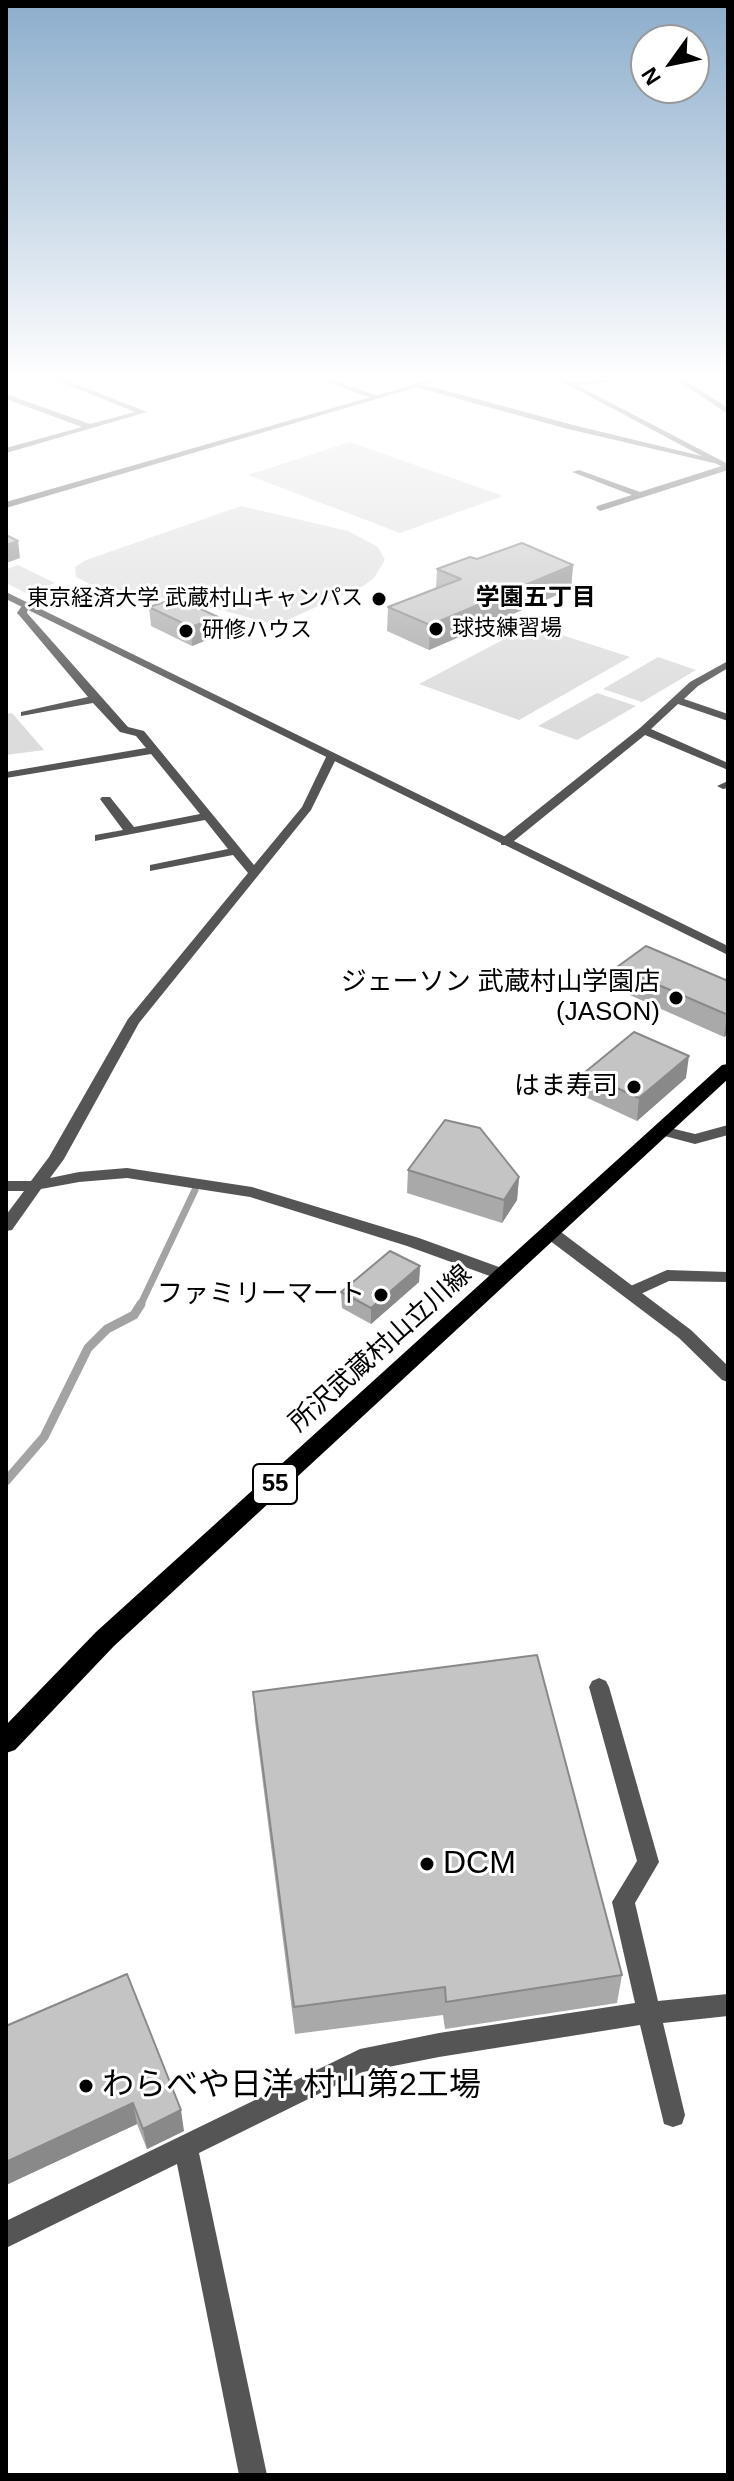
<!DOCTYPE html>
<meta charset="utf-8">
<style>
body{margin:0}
#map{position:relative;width:734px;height:2481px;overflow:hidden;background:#fff;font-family:Arial,sans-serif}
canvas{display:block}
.frame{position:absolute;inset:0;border:8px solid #000;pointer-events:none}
.north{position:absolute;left:630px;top:24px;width:80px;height:80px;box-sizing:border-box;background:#fff;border:2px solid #999;border-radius:50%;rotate:237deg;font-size:22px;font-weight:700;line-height:32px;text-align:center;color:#000}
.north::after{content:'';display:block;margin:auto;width:28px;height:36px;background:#000;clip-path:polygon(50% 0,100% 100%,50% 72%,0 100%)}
</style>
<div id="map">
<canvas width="734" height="2481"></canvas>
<div class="frame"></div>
<div class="north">N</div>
</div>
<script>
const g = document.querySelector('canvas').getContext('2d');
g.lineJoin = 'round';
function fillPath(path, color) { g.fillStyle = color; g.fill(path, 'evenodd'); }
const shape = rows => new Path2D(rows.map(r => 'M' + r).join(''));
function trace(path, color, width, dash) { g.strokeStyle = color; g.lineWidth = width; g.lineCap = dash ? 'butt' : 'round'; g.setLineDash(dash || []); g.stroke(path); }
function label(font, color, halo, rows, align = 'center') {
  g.font = font + ' Arial,"Noto Sans JP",sans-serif'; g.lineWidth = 6; g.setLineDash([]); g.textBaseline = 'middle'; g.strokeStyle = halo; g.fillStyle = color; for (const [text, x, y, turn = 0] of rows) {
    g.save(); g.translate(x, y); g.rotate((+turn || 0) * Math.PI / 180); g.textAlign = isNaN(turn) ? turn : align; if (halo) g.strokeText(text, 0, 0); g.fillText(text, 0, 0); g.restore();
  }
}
fillPath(shape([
 [350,442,503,496,400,533,248,475],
 [241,506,348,531,378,547,385,560,374,578,363,586,276,625,222,610,90,584,76,577,75,567,86,560],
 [18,565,55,583,26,593,6,583,6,569],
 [531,625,630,657,519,720,419,684],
 [658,657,696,670,642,702,603,689],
 [597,693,636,706,577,740,538,726],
 [12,713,44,750,6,755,6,714]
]), '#dcdcdc');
trace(shape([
 [140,1306,195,1190]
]), '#a3a3a3', 7);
trace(shape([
 [6,1481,44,1437,88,1348,107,1329,134,1315,141,1304]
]), '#a3a3a3', 9);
fillPath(shape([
 [56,380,66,380,147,412,6,453,6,448,82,427,6,399,6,394,90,424,135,412,56,380],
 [322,380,332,380,381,397,374,399,322,380],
 [599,380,628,380,571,386,567,384,599,380],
 [677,380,685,380,728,408,728,414,677,380],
 [418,383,573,425,722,461,718,464,568,429,415,387,418,383],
 [728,464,728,470,600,511,596,508,597,506,632,495,572,472,579,470,640,492,728,464],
 [23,604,29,604,27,613,128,727,144,731,254,865,302,807,327,755,337,757,311,810,139,1023,64,1159,50,1178,79,1172,127,1168,252,1187,419,1238,510,1271,512,1275,510,1279,498,1279,407,1246,250,1197,127,1178,79,1182,41,1189,12,1230,6,1231,6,1215,24,1191,6,1191,6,1181,31,1181,49,1157,128,1019,248,873,233,855,150,871,150,865,228,849,205,820,95,841,95,835,123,830,100,799,102,797,110,797,134,827,200,814,151,754,6,778,6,772,146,748,136,736,120,732,93,703,21,716,21,712,88,697,19,615,17,613,23,604],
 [728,661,728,668,698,686,684,699,728,714,728,721,678,704,651,729,728,763,728,770,645,735,509,845,501,845,501,839,640,728,690,682,728,661],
 [728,781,728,788,723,789,717,786,728,781],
 [728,1125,728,1135,695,1144,657,1134,655,1131,662,1126,695,1134,728,1125],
 [667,1270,728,1272,728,1282,669,1281,632,1298,624,1292,626,1288,667,1270],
 [599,1678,606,1681,609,1687,659,1862,635,1903,658,2001,728,1994,728,2016,663,2023,685,2115,682,2124,673,2127,664,2124,640,2025,439,2057,363,2072,199,2153,267,2475,239,2475,177,2164,6,2248,6,2221,360,2049,439,2033,635,2003,612,1902,637,1861,589,1687,592,1681,599,1678]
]), '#555');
fillPath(shape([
 [430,380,441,380,6,508,6,502,430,380],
 [559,380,567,380,728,464,728,470,559,380],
 [6,592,728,946,728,955,6,599,6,592],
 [551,1228,557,1229,691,1330,728,1366,728,1382,722,1380,679,1338,545,1237,543,1233,545,1229,551,1228]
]), '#555');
fillPath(shape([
 [728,1064,728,1079,114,1646,15,1750,6,1753,6,1725,96,1632,722,1065,728,1064]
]), '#000');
fillPath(shape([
 [477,559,573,565,571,589,429,650,387,631,388,607,436,588,437,569],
 [149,607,218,617,219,635,192,646,151,626],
 [617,967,728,981,728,1034,724,1037,614,988],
 [584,1073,686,1078,637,1121,581,1095],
 [408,1170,519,1177,517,1200,502,1223,407,1193],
 [420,1266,419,1282,371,1324,342,1308,341,1292],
 [253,1692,622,1975,617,2003,445,2029,443,2015,295,2034,255,1721],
 [6,2025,184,2131,147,2149,137,2124,6,2185]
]), '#a9a9a9');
fillPath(shape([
 [18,541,20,558,6,563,6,545],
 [573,565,571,589,429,650,430,625],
 [218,617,219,635,192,646,191,627],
 [727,1015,728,1034,724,1037],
 [689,1056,686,1078,637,1121,639,1098],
 [519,1177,517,1200,502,1223,504,1200],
 [420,1266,419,1282,371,1324,371,1308],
 [133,2103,137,2124,6,2185,6,2162],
 [181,2110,184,2131,147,2149,143,2129]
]), '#898989');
const building = shape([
 [6,535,18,541,6,545,6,535],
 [522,543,573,565,430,625,388,607,461,579,437,569,470,557,477,559,522,543],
 [177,598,218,617,191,627,149,607,177,598],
 [646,946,728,981,728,1015,617,967,646,946],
 [634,1032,689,1056,639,1098,584,1073,634,1032],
 [445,1120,480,1128,519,1177,504,1200,408,1170,445,1120],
 [390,1251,420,1266,371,1308,341,1292,390,1251],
 [537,1655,622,1975,446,2002,445,1987,294,2007,253,1692,537,1655],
 [127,1974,181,2110,143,2129,133,2103,6,2162,6,2025,6,2026,127,1974]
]);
fillPath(building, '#c4c4c4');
trace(building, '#898989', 2);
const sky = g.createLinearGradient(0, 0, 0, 727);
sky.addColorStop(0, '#8cadcc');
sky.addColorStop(0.52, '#fff');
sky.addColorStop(1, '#ffffff00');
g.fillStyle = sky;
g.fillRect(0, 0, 734, 727);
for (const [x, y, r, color] of [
 [379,599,8,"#000"],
 [436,629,8,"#000"],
 [186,631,8,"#000"],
 [676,998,8,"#000"],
 [634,1087,8,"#000"],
 [381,1295,8,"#000"],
 [427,1864,8,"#000"],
 [86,2086,8,"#000"]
]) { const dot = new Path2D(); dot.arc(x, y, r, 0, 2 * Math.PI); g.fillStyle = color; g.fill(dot); trace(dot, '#fff', 3); }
label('22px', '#000', '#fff', [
 ["東京経済大学 武蔵村山キャンパス",363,599,"right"],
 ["球技練習場",452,629],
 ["研修ハウス",202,631]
], 'left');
label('bold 24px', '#000', '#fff', [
 ["学園五丁目",536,598]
]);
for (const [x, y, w] of [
 [275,1484,44]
]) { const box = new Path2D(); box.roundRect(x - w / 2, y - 20, w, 40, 6); g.fillStyle = '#fff'; g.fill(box); trace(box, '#000', 2); }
label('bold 24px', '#000', null, [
 ["55",275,1484]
]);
label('26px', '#000', '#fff', [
 ["ジェーソン 武蔵村山学園店",660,983],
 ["(JASON)",660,1013],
 ["はま寿司",618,1087],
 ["ファミリーマート",365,1295]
], 'right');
label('26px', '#000', '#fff', [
 ["所沢武蔵村山立川線",381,1349,-42]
]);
label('32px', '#000', '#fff', [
 ["DCM",443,1864],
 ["わらべや日洋 村山第2工場",102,2086]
], 'left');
</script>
